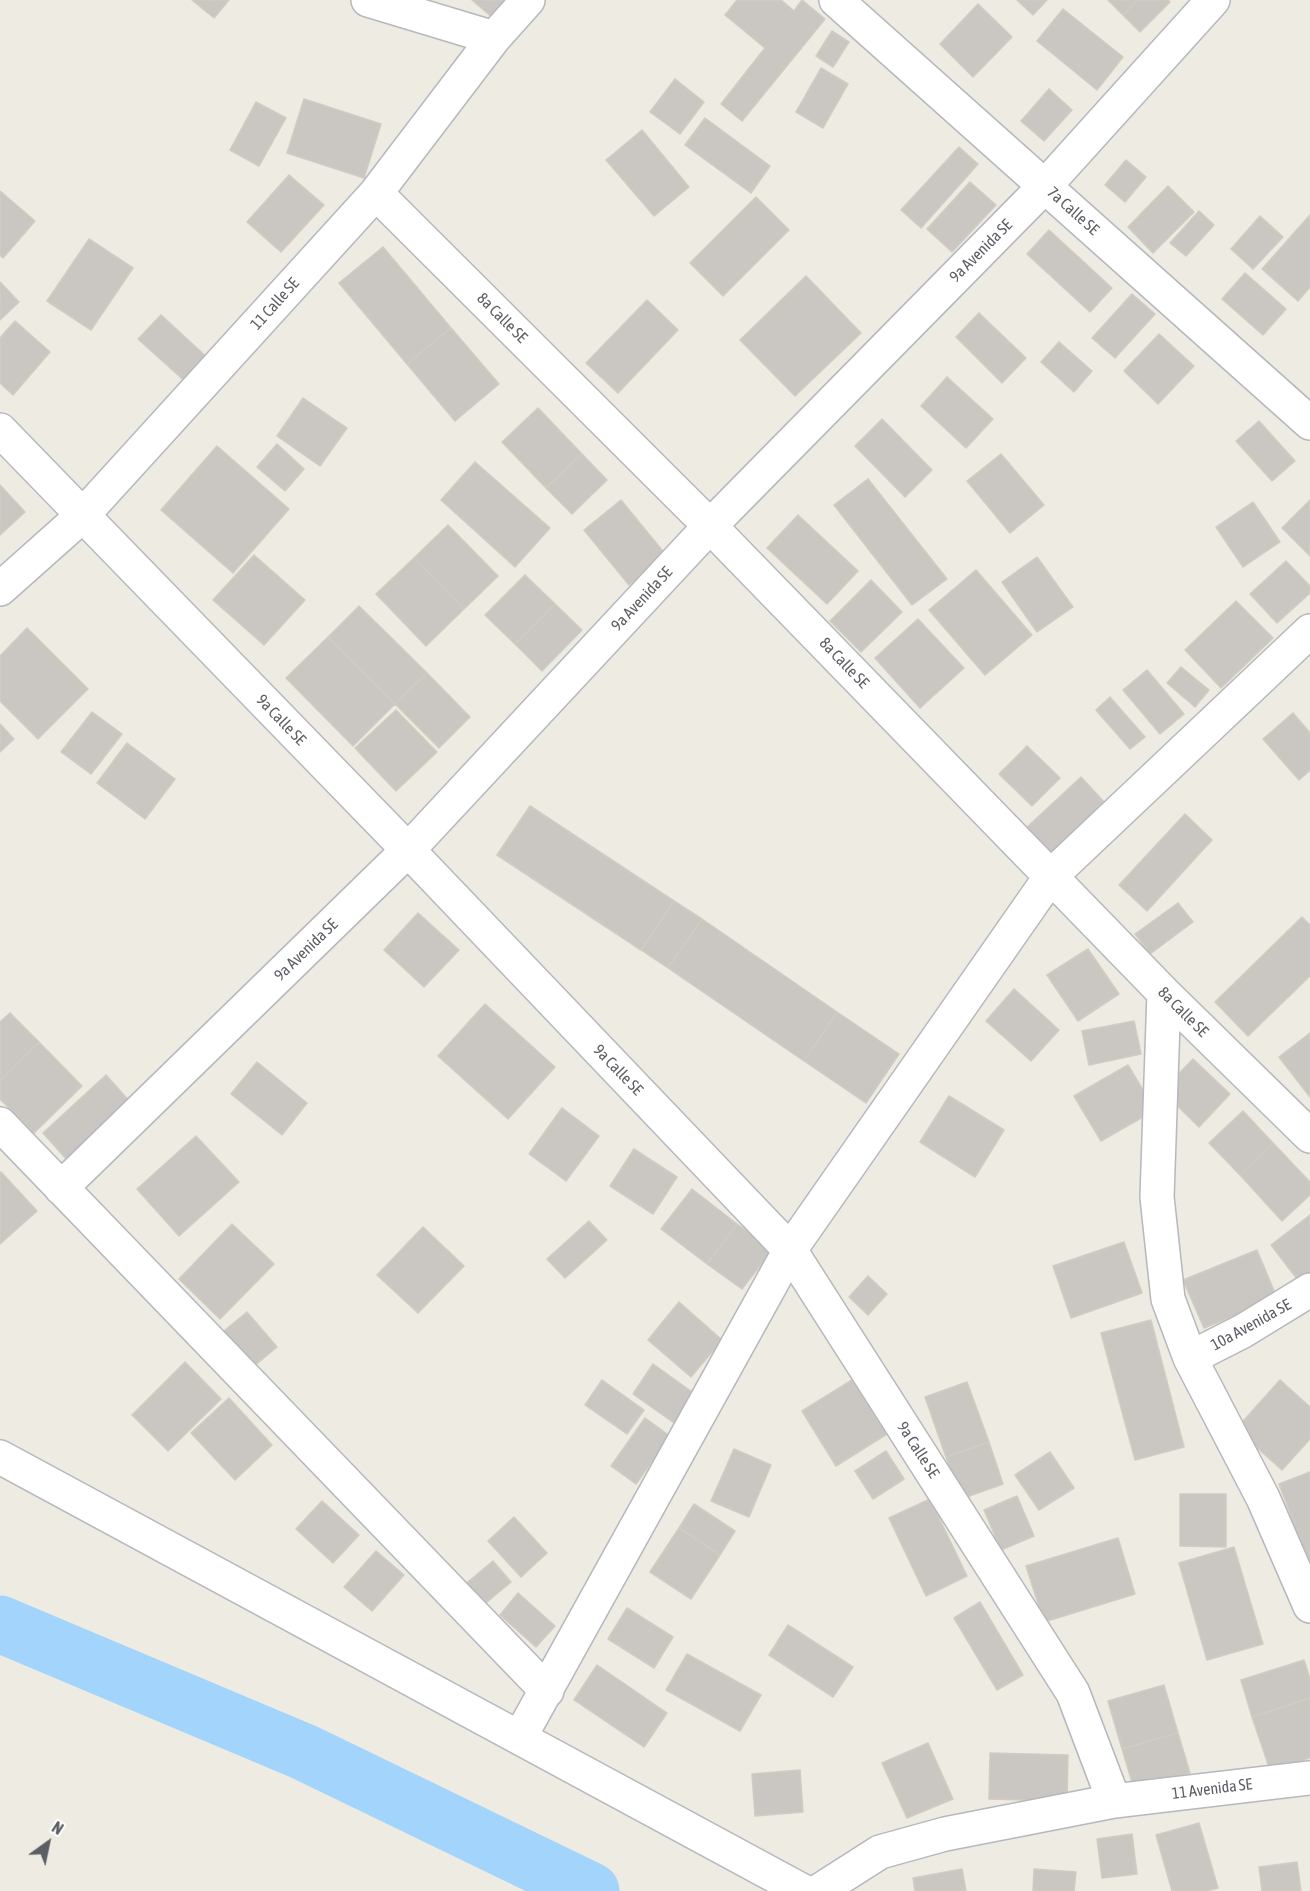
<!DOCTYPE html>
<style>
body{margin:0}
#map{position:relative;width:1310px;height:1891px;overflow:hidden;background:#edebe2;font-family:"Asap Condensed",sans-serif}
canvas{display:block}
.north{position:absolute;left:18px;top:1813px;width:60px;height:60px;-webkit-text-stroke:4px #fff;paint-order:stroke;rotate:33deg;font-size:16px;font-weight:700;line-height:24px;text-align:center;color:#5b5e63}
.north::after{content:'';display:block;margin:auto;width:21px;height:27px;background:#5b5e63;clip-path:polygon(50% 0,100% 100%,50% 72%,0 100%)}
</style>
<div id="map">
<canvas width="1310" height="1891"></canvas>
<div class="north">N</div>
</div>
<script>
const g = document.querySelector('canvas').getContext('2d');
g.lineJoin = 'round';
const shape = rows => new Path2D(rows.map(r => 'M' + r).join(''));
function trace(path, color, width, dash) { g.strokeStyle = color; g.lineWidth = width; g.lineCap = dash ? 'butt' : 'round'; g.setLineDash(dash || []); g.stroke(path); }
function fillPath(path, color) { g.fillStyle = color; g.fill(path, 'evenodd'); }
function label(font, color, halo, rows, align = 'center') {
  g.font = font + ' "Asap Condensed",sans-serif'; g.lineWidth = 6; g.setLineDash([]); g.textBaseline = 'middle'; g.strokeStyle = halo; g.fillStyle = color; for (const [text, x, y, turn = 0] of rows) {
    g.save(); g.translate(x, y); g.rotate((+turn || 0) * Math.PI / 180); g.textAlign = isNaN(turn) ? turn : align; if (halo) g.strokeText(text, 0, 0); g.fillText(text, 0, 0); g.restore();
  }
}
trace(shape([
 [0,1624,304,1752,591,1891]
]), '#a3d5fc', 57);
const building = shape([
 [192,0,229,0,214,18,192,0],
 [472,0,508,0,493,18,472,0],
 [737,0,781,0,794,11,802,0,825,19,742,121,721,104,765,48,725,15,737,0],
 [1017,0,1047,0,1033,15,1017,0],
 [1108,0,1137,0,1123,15,1108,0],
 [1137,0,1168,0,1170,2,1140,32,1123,15,1137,0],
 [978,4,1012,37,973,77,940,44,978,4],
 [1063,9,1123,57,1097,90,1037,41,1063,9],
 [832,31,849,42,833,67,816,56,832,31],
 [821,68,848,84,823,128,796,112,821,68],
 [675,79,704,102,680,134,650,112,675,79],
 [1049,89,1072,110,1044,141,1021,121,1049,89],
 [304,99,381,124,364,178,287,153,304,99],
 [256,102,286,118,259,166,230,150,256,102],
 [705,118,770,166,751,193,685,145,705,118],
 [642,130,689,187,654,216,606,160,642,130],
 [959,147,978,164,921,228,901,210,959,147],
 [1126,160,1146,177,1125,202,1105,185,1126,160],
 [289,175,324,205,281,252,247,222,289,175],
 [970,182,996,205,952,252,927,229,970,182],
 [1168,186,1194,212,1153,253,1128,227,1168,186],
 [0,191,35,221,3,258,0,255,0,191],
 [756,197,789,230,723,296,690,263,756,197],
 [1199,211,1214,225,1186,256,1170,243,1199,211],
 [1310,215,1310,287,1298,301,1262,269,1310,215],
 [1260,216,1283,237,1253,269,1231,249,1260,216],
 [1049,230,1112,288,1090,312,1027,254,1049,230],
 [89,239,133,268,91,330,47,301,89,239],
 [383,247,451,328,407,364,339,283,383,247],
 [1245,273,1286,309,1263,335,1222,299,1245,273],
 [806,276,861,333,795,396,740,340,806,276],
 [0,282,19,302,0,320,0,282],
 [1132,294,1155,314,1115,358,1092,338,1132,294],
 [647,300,678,330,618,393,586,363,647,300],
 [979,313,1026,358,1002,383,956,337,979,313],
 [161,315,210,360,188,384,138,339,161,315],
 [15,321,50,352,13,395,0,383,0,338,15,321],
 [451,328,499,384,455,421,407,364,451,328],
 [1159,334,1194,366,1158,404,1124,371,1159,334],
 [1059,342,1092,371,1074,392,1041,362,1059,342],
 [947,377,993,419,966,448,921,406,947,377],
 [303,398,347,428,320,466,277,436,303,398],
 [538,408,582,454,546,488,502,442,538,408],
 [882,419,932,470,905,497,855,446,882,419],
 [1259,421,1295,461,1272,481,1236,441,1259,421],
 [277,444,304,469,285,491,257,467,277,444],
 [217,446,289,509,233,573,161,510,217,446],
 [582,454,607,480,572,514,546,488,582,454],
 [1001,454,1044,505,1010,533,967,481,1001,454],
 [475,462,550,528,515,567,441,500,475,462],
 [868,479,947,579,912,605,834,505,868,479],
 [0,485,25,512,0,535,0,485],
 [621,500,666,555,629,585,584,530,621,500],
 [1310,500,1310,556,1282,528,1310,500],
 [1253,502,1280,542,1243,567,1216,527,1253,502],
 [798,515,858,571,827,604,767,548,798,515],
 [448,525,498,576,464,609,414,558,448,525],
 [254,555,305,600,264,645,213,600,254,555],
 [1037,557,1073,607,1037,632,1002,582,1037,557],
 [414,558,464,609,426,646,376,594,414,558],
 [1286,561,1310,586,1310,593,1277,623,1250,594,1286,561],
 [976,570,1032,635,985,675,929,610,976,570],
 [525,575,555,604,515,644,485,615,525,575],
 [871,580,902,612,861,652,830,621,871,580],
 [1236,601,1273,638,1221,688,1185,650,1236,601],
 [555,604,582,630,542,671,515,644,555,604],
 [359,606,427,673,395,704,328,637,359,606],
 [918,619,964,668,920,708,875,658,918,619],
 [27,628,88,689,38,739,0,701,0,656,27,628],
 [328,637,395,704,353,746,286,678,328,637],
 [1181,667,1209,690,1195,707,1167,683,1181,667],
 [1147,670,1184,714,1160,734,1123,690,1147,670],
 [427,673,470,717,439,748,395,704,427,673],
 [1110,697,1145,737,1130,749,1096,710,1110,697],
 [396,710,437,752,396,791,355,748,396,710],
 [92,712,122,734,91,774,61,752,92,712],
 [1293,713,1310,733,1310,770,1299,780,1263,739,1293,713],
 [0,724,14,739,0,752,0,724],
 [127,743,175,779,145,819,97,783,127,743],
 [1027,746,1060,778,1032,806,999,774,1027,746],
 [1081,777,1106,804,1049,856,1024,830,1081,777],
 [530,806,674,901,641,950,497,855,530,806],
 [1185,814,1212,840,1147,911,1119,885,1185,814],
 [674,901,702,919,668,968,641,950,674,901],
 [1178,903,1193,922,1150,954,1135,934,1178,903],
 [418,913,459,950,424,987,384,950,418,913],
 [1302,917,1310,925,1310,976,1248,1036,1215,1002,1302,917],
 [702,919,837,1012,804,1061,668,968,702,919],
 [1088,949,1119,994,1078,1021,1047,975,1088,949],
 [1014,989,1059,1030,1031,1061,986,1021,1014,989],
 [485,1004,555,1067,508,1119,438,1056,485,1004],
 [837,1012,899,1054,866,1103,804,1061,837,1012],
 [10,1013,39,1042,0,1081,0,1022,10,1013],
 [1134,1021,1141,1054,1089,1065,1082,1031,1134,1021],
 [1310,1033,1310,1097,1279,1057,1310,1033],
 [39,1042,82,1086,34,1133,0,1099,0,1081,39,1042],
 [1193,1059,1230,1094,1199,1127,1162,1091,1193,1059],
 [257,1062,307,1103,282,1135,231,1094,257,1062],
 [1128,1065,1155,1110,1101,1141,1074,1096,1128,1065],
 [106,1075,132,1104,69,1162,43,1133,106,1075],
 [949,1096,1004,1130,975,1177,920,1142,949,1096],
 [562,1108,599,1136,566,1181,529,1154,562,1108],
 [1243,1111,1273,1143,1240,1175,1209,1143,1243,1111],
 [196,1136,239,1182,179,1236,137,1189,196,1136],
 [1273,1143,1310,1182,1310,1195,1282,1221,1240,1175,1273,1143],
 [634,1149,677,1177,653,1214,610,1186,634,1149],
 [1,1172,37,1211,0,1244,0,1173,1,1172],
 [692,1189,737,1224,707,1264,661,1229,692,1189],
 [1310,1215,1310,1281,1304,1288,1271,1245,1310,1215],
 [589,1221,607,1240,565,1278,547,1259,589,1221],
 [232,1224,274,1264,220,1319,179,1279,232,1224],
 [737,1224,773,1249,742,1289,707,1264,737,1224],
 [423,1227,464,1266,418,1313,377,1275,423,1227],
 [1124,1242,1142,1293,1071,1318,1053,1266,1124,1242],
 [1257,1250,1277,1298,1204,1328,1183,1280,1257,1250],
 [868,1276,887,1294,868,1315,849,1297,868,1276],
 [679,1302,722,1340,691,1377,648,1340,679,1302],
 [247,1312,277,1347,253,1367,224,1331,247,1312],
 [1151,1320,1184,1447,1135,1460,1101,1333,1151,1320],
 [185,1362,221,1399,168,1451,132,1415,185,1362],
 [653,1364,695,1394,674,1423,633,1394,653,1364],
 [602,1380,644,1410,627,1434,585,1405,602,1380],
 [852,1380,887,1434,836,1466,802,1411,852,1380],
 [1280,1380,1310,1407,1310,1439,1282,1470,1236,1429,1280,1380],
 [967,1382,989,1442,946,1457,925,1397,967,1382],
 [229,1398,272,1445,235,1480,191,1433,229,1398],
 [645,1418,670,1436,636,1484,611,1466,645,1418],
 [989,1442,1003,1484,961,1499,946,1457,989,1442],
 [734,1449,771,1465,749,1517,711,1501,734,1449],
 [886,1451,904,1479,873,1499,855,1471,886,1451],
 [1050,1452,1074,1488,1039,1510,1015,1475,1050,1452],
 [1310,1472,1310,1563,1309,1563,1279,1484,1310,1472],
 [1180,1494,1226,1494,1226,1547,1180,1546,1180,1494],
 [1017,1496,1034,1536,1001,1550,984,1510,1017,1496],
 [930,1499,967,1576,926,1596,889,1518,930,1499],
 [322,1501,359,1535,333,1563,296,1529,322,1501],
 [694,1504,735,1531,720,1555,679,1528,694,1504],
 [514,1517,547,1553,521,1577,488,1541,514,1517],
 [679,1528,720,1555,691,1599,650,1572,679,1528],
 [1118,1538,1135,1594,1044,1622,1026,1566,1118,1538],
 [1234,1547,1263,1644,1207,1660,1179,1563,1234,1547],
 [376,1551,404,1575,372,1611,344,1587,376,1551],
 [493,1561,511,1582,481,1607,463,1586,493,1561],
 [518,1593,555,1626,536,1647,500,1615,518,1593],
 [980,1602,1023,1675,997,1690,954,1618,980,1602],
 [627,1608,673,1637,654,1668,608,1639,627,1608],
 [788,1625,853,1667,833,1697,769,1655,788,1625],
 [687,1654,761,1695,740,1731,666,1690,687,1654],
 [1304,1660,1310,1679,1310,1698,1252,1717,1241,1680,1304,1660],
 [597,1665,667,1713,644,1747,574,1700,597,1665],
 [1164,1685,1178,1733,1122,1749,1108,1701,1164,1685],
 [1310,1698,1310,1758,1270,1770,1252,1717,1310,1698],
 [1178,1733,1190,1773,1134,1789,1122,1749,1178,1733],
 [928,1743,953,1799,907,1818,882,1763,928,1743],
 [990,1753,1068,1755,1067,1801,989,1799,990,1753],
 [800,1770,803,1812,755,1816,752,1774,800,1770],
 [1199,1823,1218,1888,1207,1891,1172,1891,1156,1835,1199,1823],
 [1132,1834,1137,1874,1102,1878,1097,1839,1132,1834],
 [1297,1862,1301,1891,1262,1891,1259,1867,1297,1862],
 [962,1869,966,1891,915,1891,913,1878,962,1869],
 [1034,1869,1076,1872,1074,1891,1033,1891,1034,1869]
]);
fillPath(building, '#cac7c2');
trace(building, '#d1ccc1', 1.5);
const minor = shape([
 [368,0,494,38],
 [836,0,1310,423],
 [376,193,710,526,1164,993,1310,1136],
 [0,430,408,850,790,1250,1073,1693,1114,1801],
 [0,589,82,516,376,193,494,38,528,0],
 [1164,993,1157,1197,1168,1299,1190,1358,1263,1498,1310,1606],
 [0,1124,547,1691],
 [61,1188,408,850,710,526,1045,186,1213,0],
 [1190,1358,1243,1331,1310,1290],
 [0,1457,803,1891],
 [520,1737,790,1250,1051,876,1310,631],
 [819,1891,880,1852,945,1834,1114,1801,1310,1778]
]);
trace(minor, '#b5b8bc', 36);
trace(minor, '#fff', 33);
label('16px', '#5b5e63', '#fff', [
 ["7a Calle SE",1073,211,42],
 ["9a Avenida SE",981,251,-45],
 ["11 Calle SE",275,304,-48],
 ["8a Calle SE",502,318,45],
 ["9a Avenida SE",642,599,-47],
 ["8a Calle SE",844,663,46],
 ["9a Calle SE",281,720,46],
 ["9a Avenida SE",306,950,-44],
 ["8a Calle SE",1183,1012,45],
 ["9a Calle SE",618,1070,46],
 ["10a Avenida SE",1251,1325,-29],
 ["9a Calle SE",918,1450,57],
 ["11 Avenida SE",1212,1789,-7]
]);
</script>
